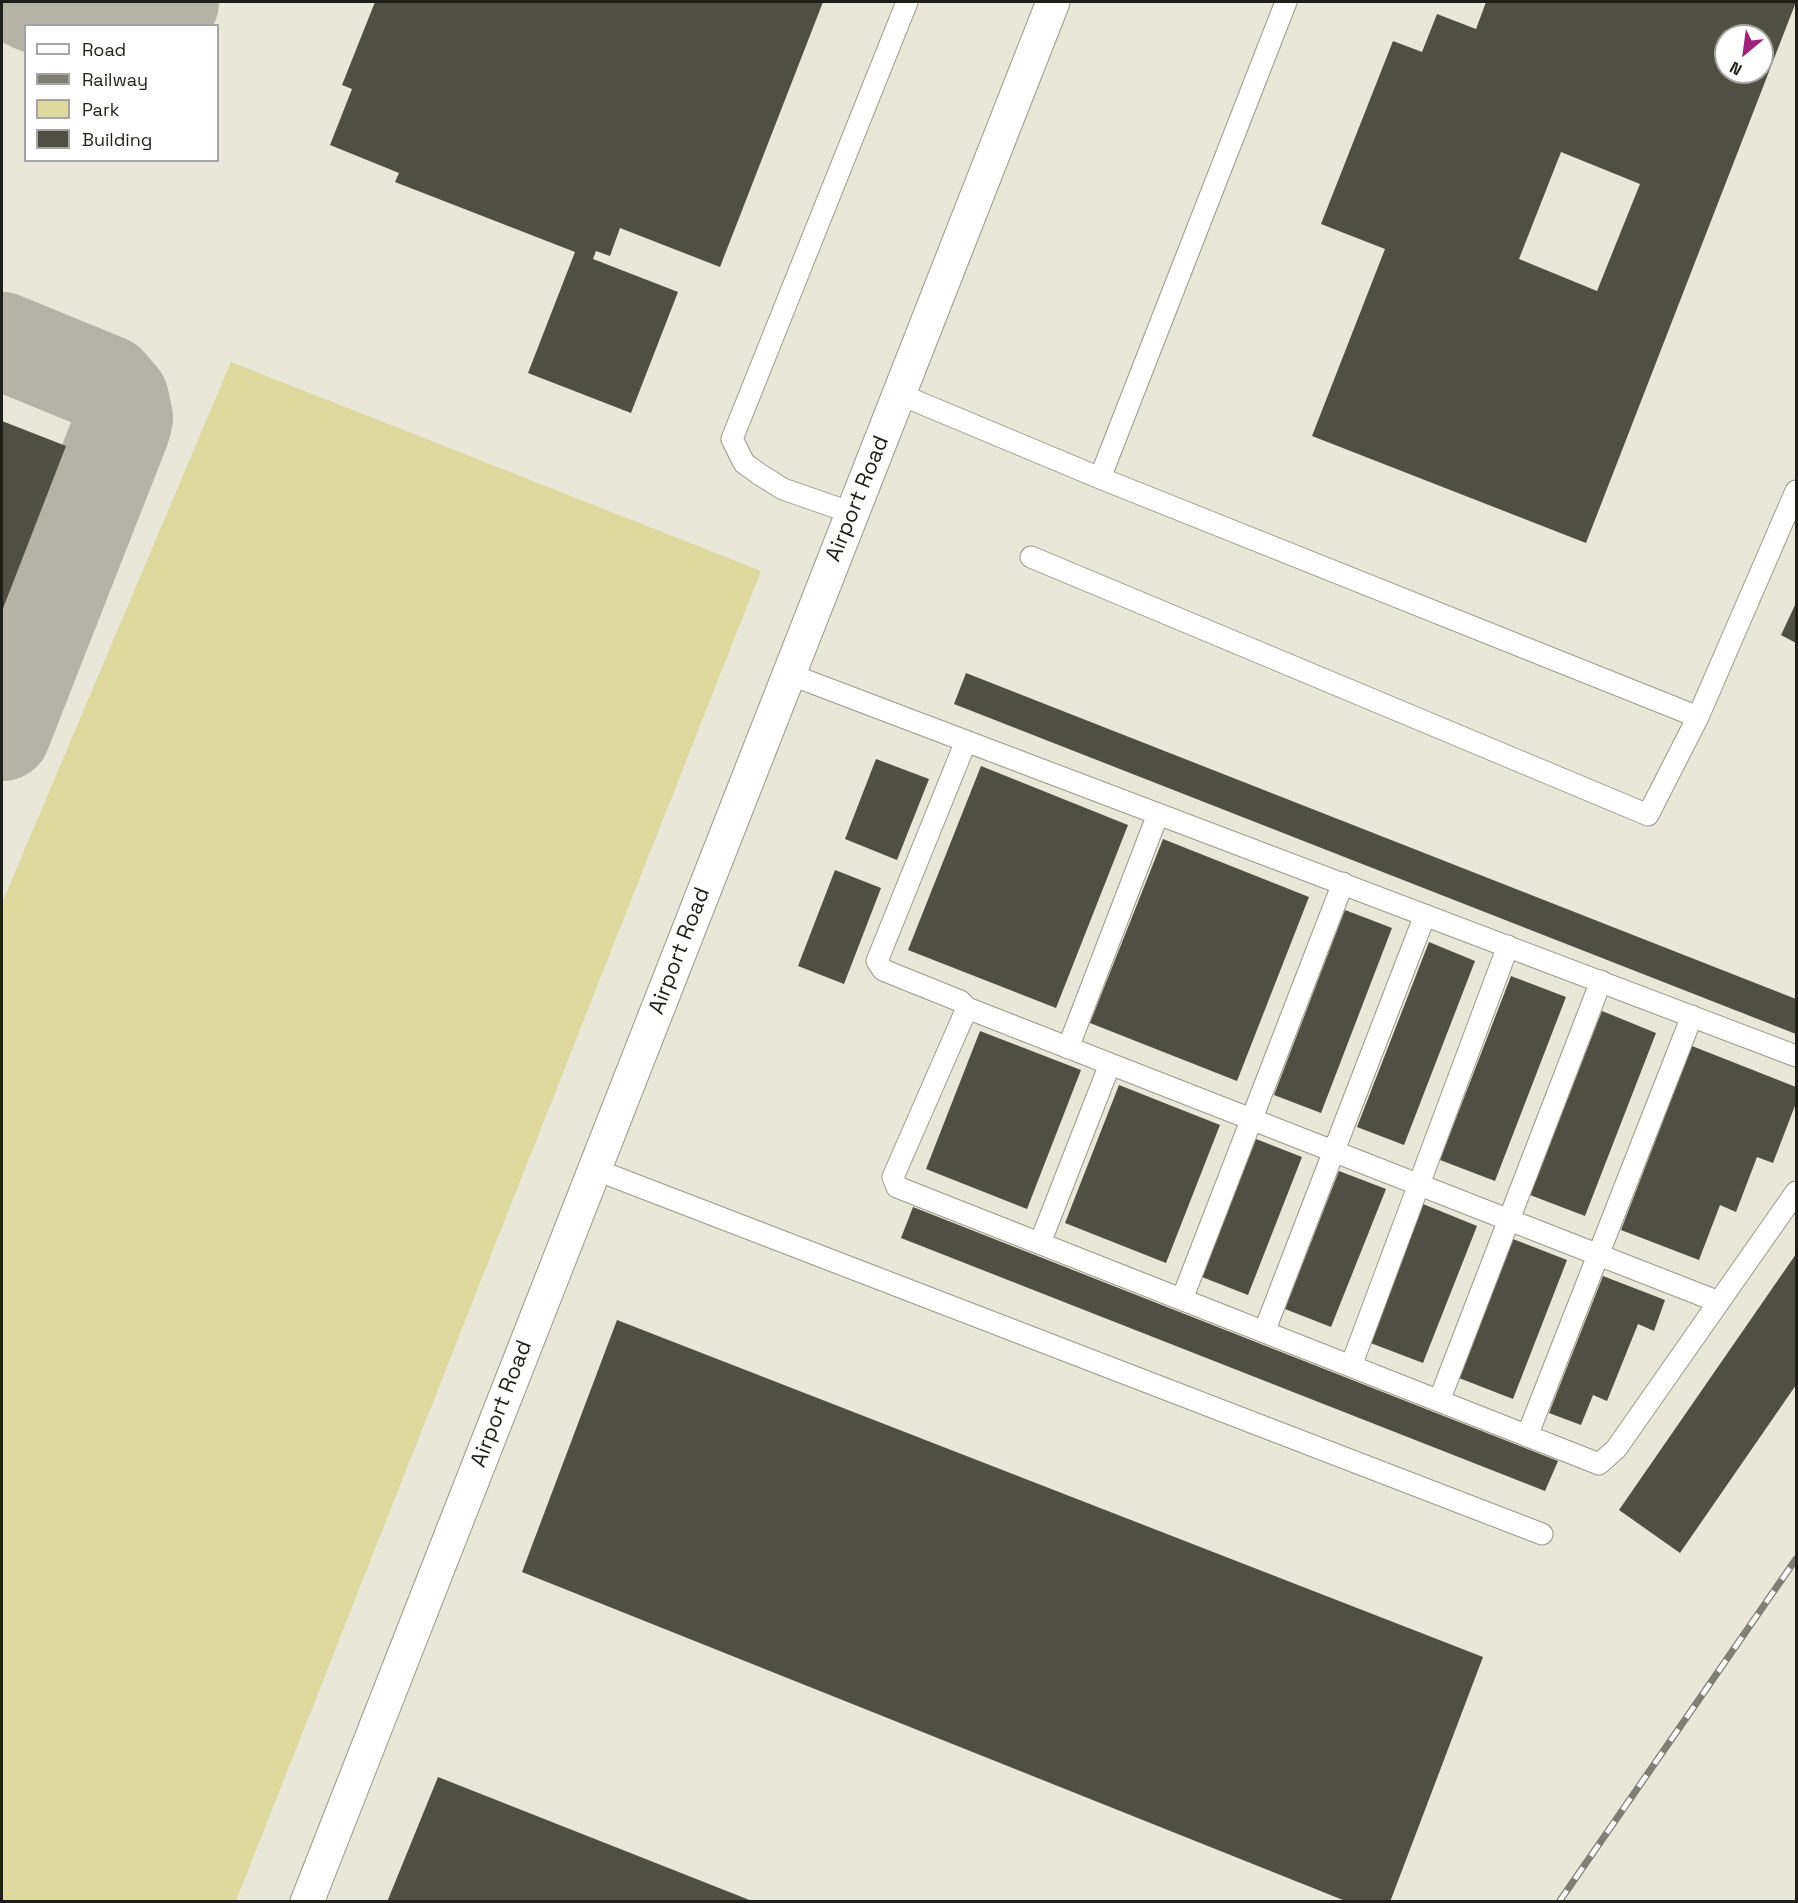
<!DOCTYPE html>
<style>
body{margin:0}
#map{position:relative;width:1798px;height:1903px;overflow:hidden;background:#e8e7d8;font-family:"Space Grotesk",sans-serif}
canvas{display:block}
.frame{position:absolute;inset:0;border:3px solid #1f1f19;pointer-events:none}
.legend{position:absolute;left:24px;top:24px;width:195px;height:138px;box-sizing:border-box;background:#fff;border:2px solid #a5a5a3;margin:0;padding:8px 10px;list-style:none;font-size:18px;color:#1f1f19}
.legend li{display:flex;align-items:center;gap:12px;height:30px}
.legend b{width:30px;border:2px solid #a5a5a3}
.north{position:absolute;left:1714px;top:24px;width:60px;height:60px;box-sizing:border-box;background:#fff;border:2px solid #a5a5a3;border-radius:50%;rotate:209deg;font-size:16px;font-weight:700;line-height:24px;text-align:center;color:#1f1f19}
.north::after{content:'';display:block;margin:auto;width:21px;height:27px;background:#9c227a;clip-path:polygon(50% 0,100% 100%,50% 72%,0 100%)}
</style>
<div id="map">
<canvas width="1798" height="1903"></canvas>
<div class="frame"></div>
<ul class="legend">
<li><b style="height:8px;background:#fff"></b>Road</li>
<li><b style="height:8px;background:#807f75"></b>Railway</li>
<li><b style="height:16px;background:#ded99e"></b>Park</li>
<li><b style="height:16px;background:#504f43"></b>Building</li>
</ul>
<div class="north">N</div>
</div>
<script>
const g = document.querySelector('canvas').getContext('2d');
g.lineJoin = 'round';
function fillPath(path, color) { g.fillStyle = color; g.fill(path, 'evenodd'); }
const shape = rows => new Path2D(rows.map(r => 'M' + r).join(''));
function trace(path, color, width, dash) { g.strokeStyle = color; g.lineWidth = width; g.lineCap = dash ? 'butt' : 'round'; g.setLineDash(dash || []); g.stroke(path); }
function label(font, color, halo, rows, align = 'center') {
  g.font = font + ' "Space Grotesk",sans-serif'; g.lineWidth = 6; g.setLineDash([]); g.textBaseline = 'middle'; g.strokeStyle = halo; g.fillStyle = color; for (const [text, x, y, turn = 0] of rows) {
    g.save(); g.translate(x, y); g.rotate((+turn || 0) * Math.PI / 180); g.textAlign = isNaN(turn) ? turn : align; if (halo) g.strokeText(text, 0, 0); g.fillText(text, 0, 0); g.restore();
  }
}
fillPath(shape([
 [231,362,761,571,236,1901,2,1901,2,903]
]), '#ded99e');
trace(shape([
 [31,2,93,26],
 [154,26,161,20,170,2],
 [2,341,107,384,120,399,124,418,121,429,2,732]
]), '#b4b3a6', 98);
fillPath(shape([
 [375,2,823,2,720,267,620,228,610,256,596,251,593,259,678,292,631,413,528,373,575,252,395,182,399,173,330,145,352,89,342,85],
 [1486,2,1796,2,1586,543,1312,436,1385,249,1321,224,1393,41,1422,52,1437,14,1476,29],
 [1726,36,1762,36,1762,72,1726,72],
 [1561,152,1640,184,1597,291,1519,259],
 [2,421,66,446,2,611],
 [1796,603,1796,643,1781,635],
 [966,673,1796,999,1796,1034,954,704],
 [876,759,929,779,897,860,845,839],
 [981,766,1128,825,1056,1008,908,950],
 [1163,839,1309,897,1237,1081,1090,1023],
 [835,870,881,888,844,984,798,966],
 [1345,910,1392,928,1321,1113,1274,1095],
 [1429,942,1475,961,1404,1145,1357,1127],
 [1511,976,1566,997,1495,1181,1440,1160],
 [1602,1011,1656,1033,1585,1216,1530,1195],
 [980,1031,1081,1070,1027,1209,926,1169],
 [1692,1046,1796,1087,1796,1103,1773,1163,1757,1157,1736,1212,1720,1205,1699,1260,1621,1230],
 [1119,1085,1220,1125,1166,1263,1065,1223],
 [1256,1139,1302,1157,1248,1295,1202,1277],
 [1339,1171,1386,1189,1331,1327,1285,1309],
 [1423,1204,1477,1226,1423,1363,1368,1342],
 [913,1207,1558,1461,1545,1491,901,1238],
 [1513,1239,1567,1260,1513,1399,1459,1378],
 [1796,1254,1796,1385,1680,1553,1619,1510],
 [1603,1276,1665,1300,1654,1331,1638,1324,1607,1401,1593,1395,1581,1425,1549,1413],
 [617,1320,1483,1657,1390,1902,1348,1902,522,1572],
 [438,1777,752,1901,752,1902,387,1902]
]), '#504f43');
const service = shape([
 [899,394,1100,478,1698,717,1796,491],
 [1100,478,1286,2],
 [852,513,783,489,759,474,744,463,732,439,907,2],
 [1031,557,1648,815,1698,717],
 [789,674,1796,1056],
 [966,741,877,961,883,970,960,1001,967,1008,893,1177,897,1187,1599,1464,1616,1449,1796,1192],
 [967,1008,1719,1302],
 [1068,1048,1158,814],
 [594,1169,1542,1534],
 [1040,1243,1110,1064],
 [1182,1299,1343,883],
 [1264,1332,1425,915],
 [1351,1366,1508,946],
 [1439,1401,1601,981],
 [1527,1436,1692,1016]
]);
const tertiary = shape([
 [307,1902,1053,2]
]);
trace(service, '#9a998b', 23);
trace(tertiary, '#9a998b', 35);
trace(service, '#fff', 21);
trace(tertiary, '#fff', 33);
const rail = shape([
 [1559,1902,1796,1559]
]);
trace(rail, '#807f75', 7);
trace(rail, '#fff', 4.5, [14]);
label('22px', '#1f1f19', '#fff', [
 ["Airport Road",858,499,-68],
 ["Airport Road",680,951,-69],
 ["Airport Road",502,1404,-69]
]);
</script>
